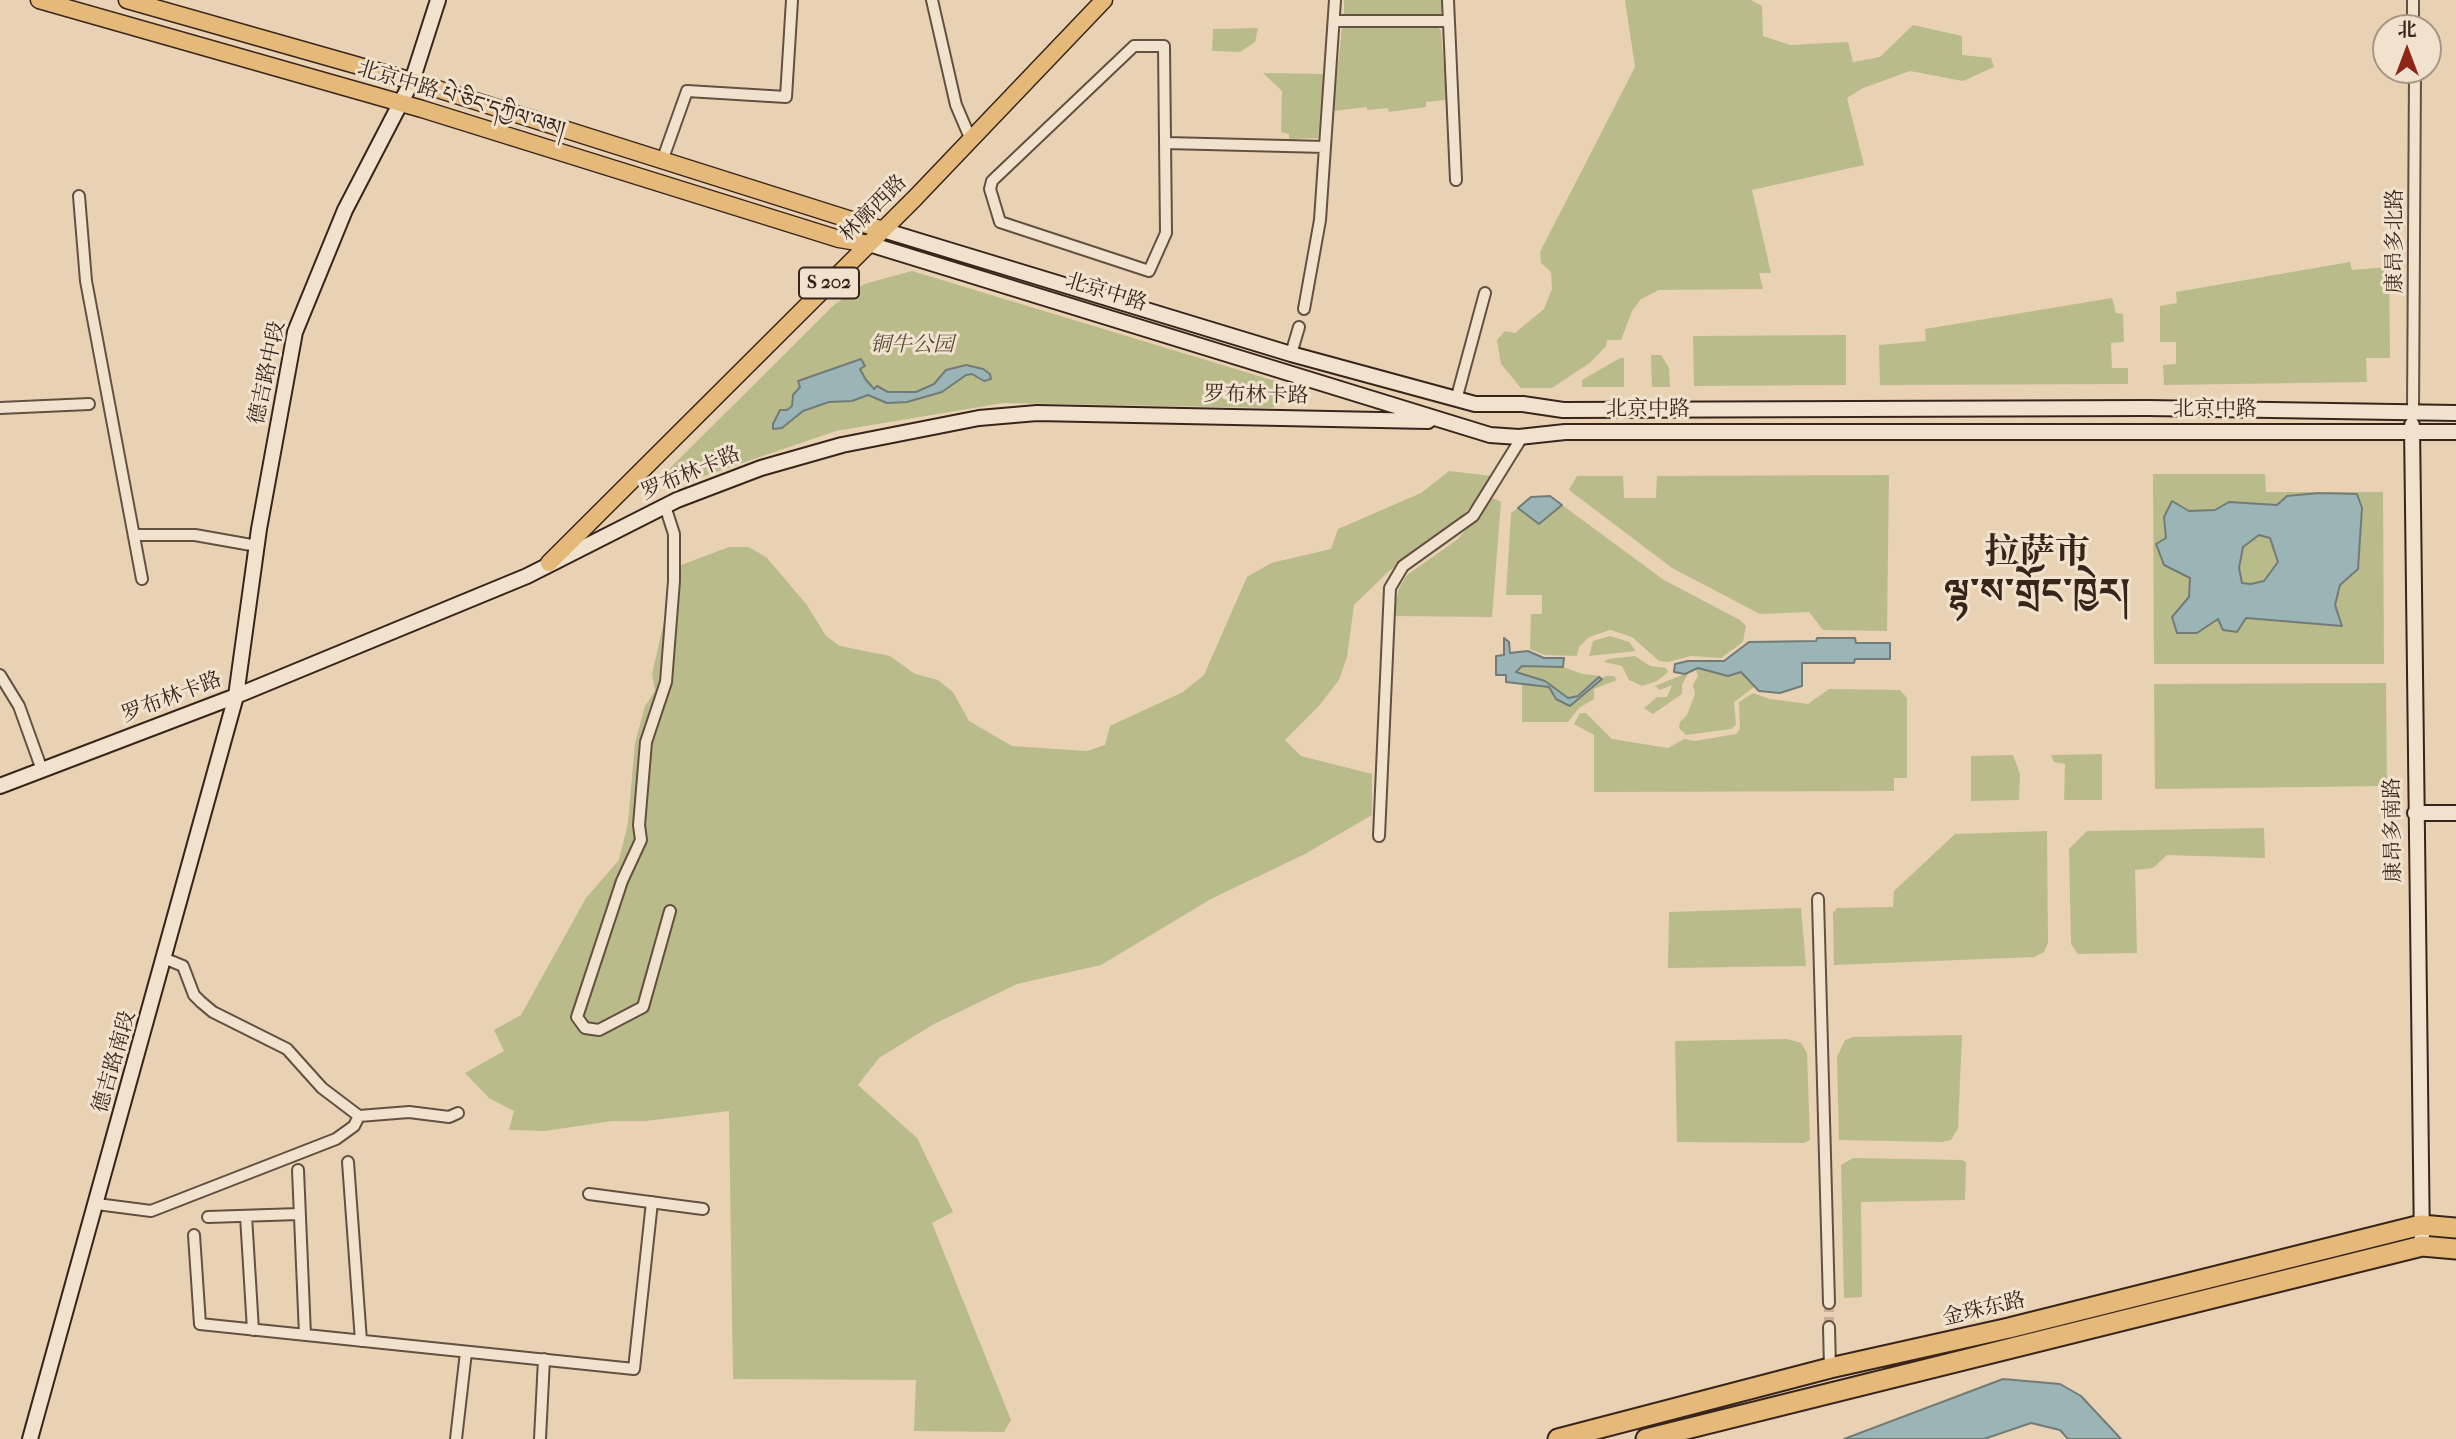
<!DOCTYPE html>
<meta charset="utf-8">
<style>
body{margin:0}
#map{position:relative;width:2456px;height:1439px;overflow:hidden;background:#e9d2b3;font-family:"IM FELL French Canon","Noto Serif SC",serif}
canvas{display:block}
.north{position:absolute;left:2372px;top:14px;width:70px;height:70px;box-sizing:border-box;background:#f1e2ce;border:2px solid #a79686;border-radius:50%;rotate:0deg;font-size:19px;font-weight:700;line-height:28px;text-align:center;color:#38241a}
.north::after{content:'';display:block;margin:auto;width:24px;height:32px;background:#8f2418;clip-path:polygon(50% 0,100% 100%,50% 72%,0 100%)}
</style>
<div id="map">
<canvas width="2456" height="1439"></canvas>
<div class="north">北</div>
</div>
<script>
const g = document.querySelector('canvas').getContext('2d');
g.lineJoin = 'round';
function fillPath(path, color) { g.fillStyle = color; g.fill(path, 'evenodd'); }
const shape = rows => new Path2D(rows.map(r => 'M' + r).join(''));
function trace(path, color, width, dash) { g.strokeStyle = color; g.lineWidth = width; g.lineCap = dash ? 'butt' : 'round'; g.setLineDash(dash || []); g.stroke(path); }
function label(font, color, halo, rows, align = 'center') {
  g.font = font + ' "IM FELL French Canon","Noto Serif SC","Noto Serif Tibetan",serif'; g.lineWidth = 6; g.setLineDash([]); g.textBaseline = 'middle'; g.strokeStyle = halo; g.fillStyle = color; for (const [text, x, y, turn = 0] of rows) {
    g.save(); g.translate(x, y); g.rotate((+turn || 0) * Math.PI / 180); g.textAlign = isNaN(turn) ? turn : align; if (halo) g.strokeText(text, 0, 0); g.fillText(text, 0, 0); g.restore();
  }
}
fillPath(shape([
 [1344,0,1444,0,1444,9,1439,16,1347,16,1344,13],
 [1625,0,1751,0,1762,6,1763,36,1790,45,1848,42,1853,62,1880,57,1913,25,1962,36,1962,55,1991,58,1994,67,1963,81,1910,71,1863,88,1847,98,1864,165,1752,190,1771,273,1759,273,1763,289,1659,290,1641,299,1632,311,1621,340,1607,340,1606,346,1591,362,1552,388,1521,388,1501,364,1497,340,1505,331,1515,333,1544,309,1552,289,1551,272,1541,263,1540,252,1635,67],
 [1435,26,1441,30,1448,118,1445,100,1426,102,1426,107,1389,112,1388,108,1367,110,1367,107,1333,111,1342,28],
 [1258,28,1255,42,1240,52,1212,51,1213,29],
 [1263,73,1324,74,1318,138,1289,139,1289,134,1281,132,1282,91],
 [2350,262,2352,270,2389,267,2390,358,2366,358,2367,382,2164,385,2163,365,2176,364,2176,342,2160,342,2160,306,2177,303,2176,292],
 [912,271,1275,381,1283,386,1283,395,1273,408,1003,403,836,431,675,486,667,485,664,474,834,305,864,284],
 [2112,298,2116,313,2123,314,2124,342,2111,343,2112,368,2128,368,2128,384,1880,385,1879,345,1926,341,1925,329],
 [1846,335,1846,385,1694,386,1693,336],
 [1651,355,1661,355,1669,368,1670,387,1652,387],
 [1620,358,1624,358,1624,387,1582,387,1582,380],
 [1449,471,1492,476,1474,504,1454,523,1389,571,1354,605,1347,657,1339,680,1318,707,1285,740,1301,756,1372,774,1372,815,1305,854,1211,899,1101,965,1017,984,934,1024,879,1058,858,1085,917,1138,953,1212,932,1223,1011,1420,1004,1432,914,1431,916,1380,733,1379,729,1111,646,1121,612,1121,545,1131,509,1130,514,1111,489,1098,465,1073,504,1051,494,1030,521,1015,586,898,619,860,628,823,635,743,645,706,655,691,652,674,669,600,668,570,729,547,749,547,767,558,807,605,826,636,840,646,890,656,915,674,938,680,953,692,969,721,1012,746,1087,751,1105,745,1110,726,1183,692,1204,675,1247,577,1271,563,1331,549,1338,529,1421,493],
 [2153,474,2265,474,2266,492,2383,492,2384,664,2154,664],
 [1889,475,1887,631,1823,630,1809,612,1760,614,1672,568,1569,490,1577,476,1623,476,1624,498,1656,498,1657,476],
 [1493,498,1501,502,1492,617,1392,616,1399,588,1407,575,1458,539],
 [1562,505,1664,580,1740,620,1746,626,1743,642,1721,658,1691,656,1668,662,1659,661,1632,637,1610,630,1589,637,1579,647,1577,656,1545,655,1530,649,1531,614,1542,614,1542,595,1506,595,1511,513,1518,508,1539,524],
 [1610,636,1629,642,1636,651,1589,656,1593,641],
 [1635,656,1650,666,1666,668,1668,672,1657,681,1642,686,1629,680,1622,666,1604,662,1608,659],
 [1522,666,1563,667,1583,674,1601,676,1578,696,1568,698,1545,681,1519,675,1516,672],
 [1705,668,1722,675,1741,672,1754,687,1734,702,1736,725,1731,729,1686,735,1679,728,1680,722,1687,715,1695,694,1693,685,1698,676,1696,669],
 [1689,672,1682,685,1682,694,1653,714,1644,708,1657,697,1667,697,1672,685,1660,690,1655,686],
 [1605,676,1614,676,1617,680,1594,689,1594,699,1579,708,1568,722,1522,722,1522,681,1548,687,1554,691,1554,696,1577,701],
 [2386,683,2387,786,2155,789,2154,684],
 [1829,689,1900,690,1907,698,1907,778,1894,778,1894,791,1594,792,1594,735,1574,724,1580,713,1586,713,1612,739,1668,748,1684,739,1695,741,1736,734,1740,729,1739,702,1753,693,1770,699,1808,704],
 [2102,754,2102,800,2064,800,2065,764,2054,762,2051,755],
 [2013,755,2020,774,2019,800,1971,801,1971,756],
 [2264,828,2265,858,2167,855,2153,868,2135,870,2137,953,2078,954,2071,944,2069,849,2087,831],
 [2047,831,2048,943,2044,952,2034,957,1834,965,1833,913,1837,908,1893,907,1894,891,1955,834],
 [1801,908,1806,966,1668,968,1669,912],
 [1962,1035,1958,1128,1951,1140,1941,1142,1839,1140,1837,1057,1845,1040,1853,1037],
 [1787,1039,1801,1043,1807,1053,1810,1140,1804,1143,1677,1142,1675,1041],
 [1853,1158,1962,1160,1966,1162,1965,1200,1861,1202,1862,1297,1844,1298,1841,1165]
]), '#b9bb8a');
const water = shape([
 [861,359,865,366,860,369,866,380,874,389,877,386,888,392,916,392,934,384,946,370,966,365,983,369,990,374,991,379,984,381,972,374,966,375,942,392,907,402,887,403,868,395,852,401,829,402,803,411,782,428,773,429,773,424,780,410,787,410,792,406,793,395,800,387,798,381,861,359],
 [2319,493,2357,494,2362,508,2358,569,2340,585,2335,605,2342,626,2246,618,2237,632,2223,630,2218,619,2197,633,2177,633,2172,617,2189,597,2190,578,2164,565,2156,544,2166,538,2164,517,2172,501,2189,511,2215,510,2229,502,2277,505,2287,496,2319,493],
 [2259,535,2270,538,2278,562,2264,581,2251,584,2242,583,2239,568,2243,547,2259,535],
 [1550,496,1562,505,1539,524,1518,508,1531,497,1550,496],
 [1504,638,1509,642,1510,653,1528,651,1544,658,1564,658,1563,667,1522,666,1516,672,1545,681,1568,698,1578,696,1599,677,1602,679,1570,706,1556,699,1549,687,1506,682,1506,675,1496,675,1496,656,1504,655,1504,638],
 [1817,638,1855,638,1856,643,1890,643,1890,659,1855,659,1854,663,1802,663,1802,686,1780,693,1759,691,1741,672,1728,676,1698,668,1685,674,1674,672,1675,664,1688,661,1724,661,1749,642,1816,641,1817,638],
 [2003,1379,2060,1384,2081,1396,2121,1439,2068,1439,2060,1430,2031,1423,1984,1439,1844,1439,2003,1379]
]);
fillPath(water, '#9bb5b7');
trace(water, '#737b78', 2);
trace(shape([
 [1829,1327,1829,1303]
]), '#c6af94', 10, [10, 5]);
const street = shape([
 [932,0,956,105,971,140],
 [1448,0,1456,180],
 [2413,0,2413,28],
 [1334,21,1448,21],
 [1134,46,1164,46,1166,233,1149,271,1000,222,990,189,992,181,1134,46],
 [1167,143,1325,147],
 [662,161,687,91,786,97,792,0],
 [79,196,86,281,142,579],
 [1304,309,1320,220,1335,0],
 [1291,354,1299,327],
 [1456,400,1485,293],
 [0,408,89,404],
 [2413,413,2415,70],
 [665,506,674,534,674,581,666,682,646,742,639,825,641,840,622,881,577,1017,585,1028,599,1030,643,1007,670,911],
 [134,535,195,535,257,546],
 [0,675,19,706,42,770],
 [1379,836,1390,588,1403,566,1473,516,1522,437],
 [1818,899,1829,1303],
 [166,959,183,966,194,995,201,1002,213,1012,287,1049,322,1088,359,1116,409,1112,449,1117,458,1113],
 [348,1162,361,1341],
 [298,1170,305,1335],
 [589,1194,703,1209],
 [97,1204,151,1211,336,1139,354,1126,359,1116],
 [246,1216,253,1330],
 [208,1217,299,1214],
 [194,1235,200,1324,634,1369,652,1202],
 [1829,1327,1830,1368],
 [456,1439,466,1352],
 [540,1439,544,1359]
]);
const secondary = shape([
 [883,230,1291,354,1475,404,1523,404,1563,410,2148,408,2456,413],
 [869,244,1490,435,1519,437,1565,432,2456,432],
 [2412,425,2422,1246],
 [0,786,236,696,527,576,677,500,761,468,842,445,979,418,1037,413,1428,421],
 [2415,813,2456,813],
 [30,1439,236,696,259,529,295,332,345,210,412,81,438,0]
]);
const primary = shape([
 [39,0,422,109,839,239,869,244],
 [127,0,412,81,883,230],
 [549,563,915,198,1104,0]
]);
const highway = shape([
 [1558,1439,1830,1368,2009,1328,2421,1225,2456,1228],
 [1646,1439,2422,1246,2456,1249]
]);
trace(street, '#645040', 14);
trace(secondary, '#38241a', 18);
trace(primary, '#38241a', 19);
trace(highway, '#38241a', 23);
trace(street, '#f1e2ce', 10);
trace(secondary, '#f1e2ce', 14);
trace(primary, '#e4b97a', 16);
trace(highway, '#e4b97a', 19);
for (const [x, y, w] of [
 [829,283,60]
]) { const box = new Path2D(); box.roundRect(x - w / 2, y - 15.5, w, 31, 5); g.fillStyle = '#f1e2ce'; g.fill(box); trace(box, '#38241a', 2); }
label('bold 19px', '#38241a', null, [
 ["S 202",829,283]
]);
label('21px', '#38241a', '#f1e2ce', [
 ["北京中路 པེ་ཅིང་དཀྱིལ་ལམ།",461,100,17],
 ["林廓西路",874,209,-45],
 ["康昂多北路",2396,241,-90],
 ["北京中路",1106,293,17],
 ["德吉路中段",268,373,-78],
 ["罗布林卡路",1256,396,1],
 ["北京中路",1648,410],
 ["北京中路",2215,410],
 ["罗布林卡路",691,474,-23],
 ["罗布林卡路",172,698,-21],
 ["康昂多南路",2394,830,-91],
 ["德吉路南段",115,1062,-74],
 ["金珠东路",1984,1310,-13]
]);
label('italic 21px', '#584a36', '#f1e2ce', [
 ["铜牛公园",912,346]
]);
label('bold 35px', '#38241a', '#f1e2ce', [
 ["拉萨市",2037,554],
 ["ལྷ་ས་གྲོང་ཁྱེར།",2037,594]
]);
</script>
